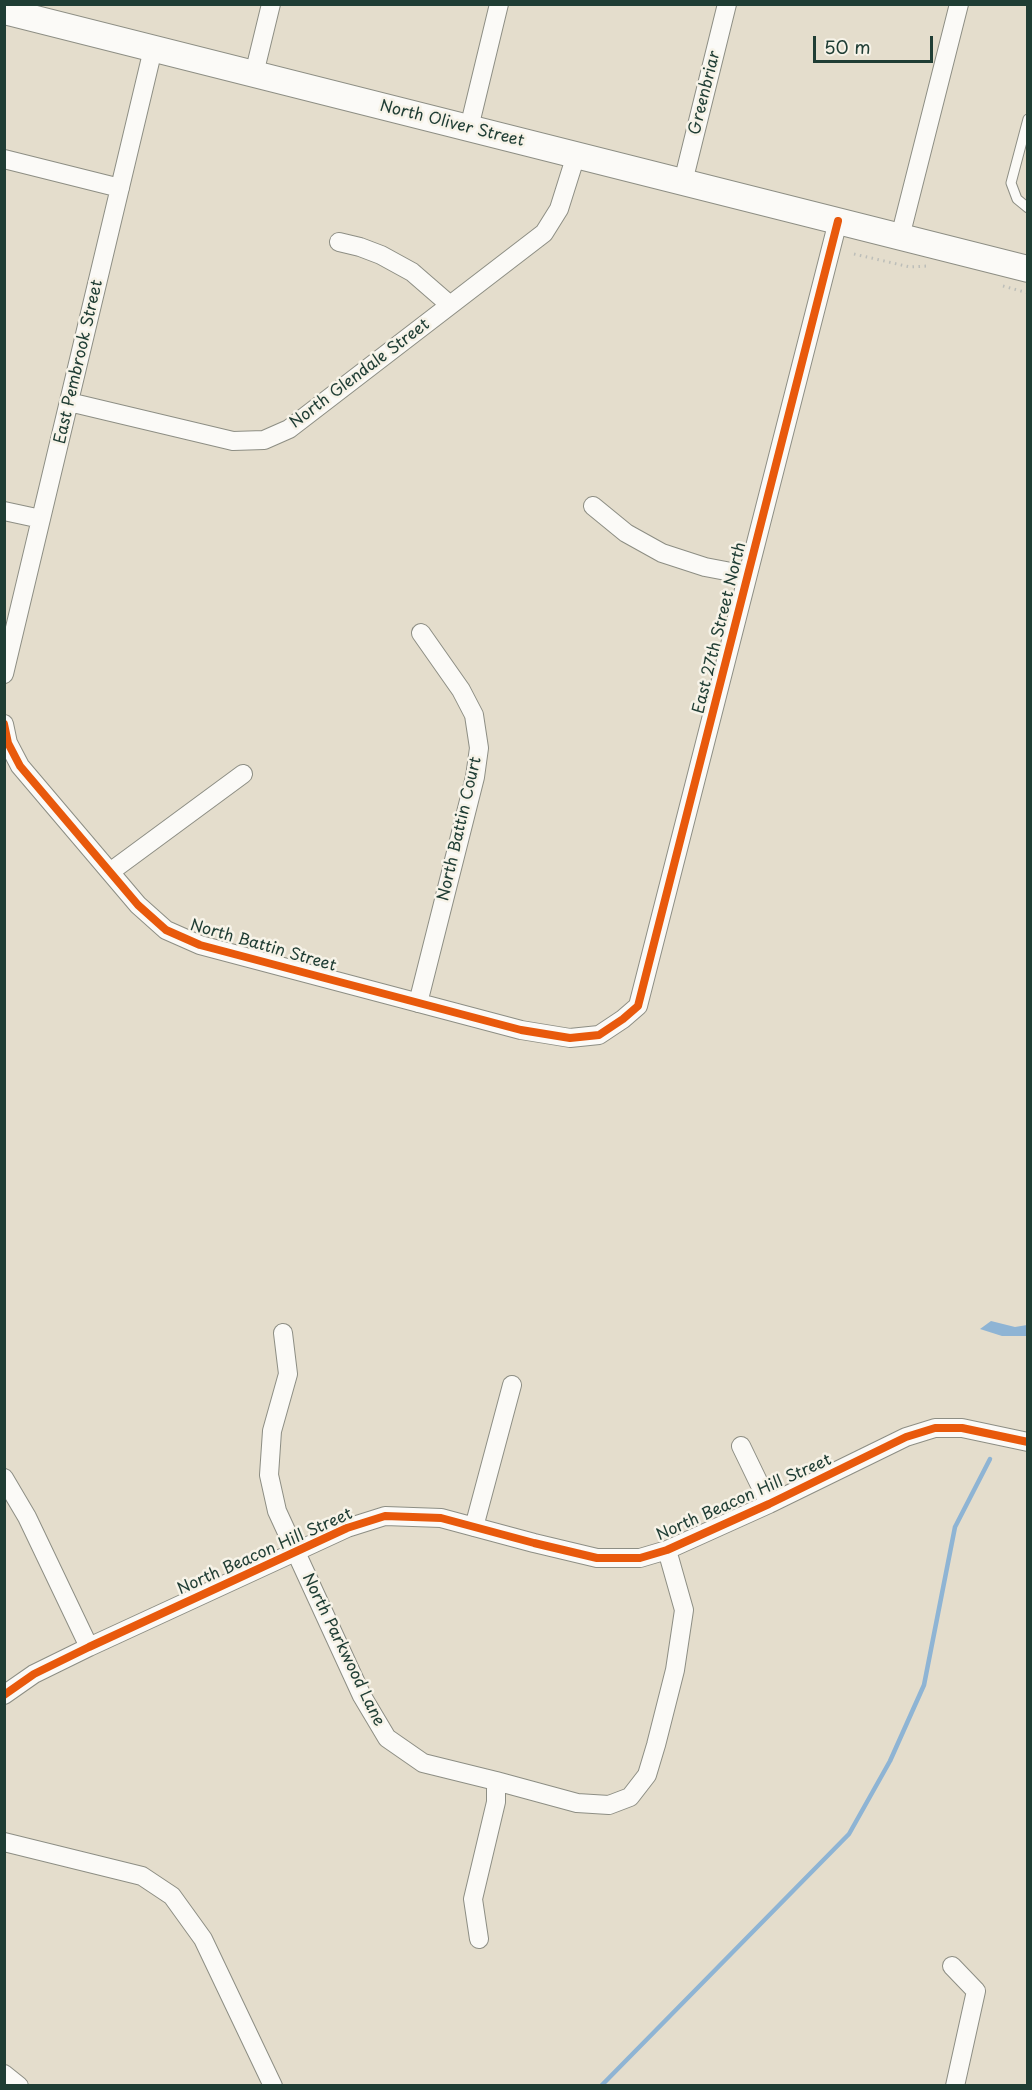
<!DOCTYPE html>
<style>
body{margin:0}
#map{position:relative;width:1032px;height:2090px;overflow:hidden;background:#e4ddcc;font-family:"Playpen Sans",sans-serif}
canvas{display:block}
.frame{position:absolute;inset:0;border:6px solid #1f3d34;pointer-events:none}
.scale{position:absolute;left:813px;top:36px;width:120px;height:27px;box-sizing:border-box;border:3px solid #1f3d34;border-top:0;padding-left:8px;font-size:18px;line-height:21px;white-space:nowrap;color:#1f3d34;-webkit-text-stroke:4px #f7f3e8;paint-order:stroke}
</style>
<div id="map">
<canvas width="1032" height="2090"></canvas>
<div class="frame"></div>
<div class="scale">50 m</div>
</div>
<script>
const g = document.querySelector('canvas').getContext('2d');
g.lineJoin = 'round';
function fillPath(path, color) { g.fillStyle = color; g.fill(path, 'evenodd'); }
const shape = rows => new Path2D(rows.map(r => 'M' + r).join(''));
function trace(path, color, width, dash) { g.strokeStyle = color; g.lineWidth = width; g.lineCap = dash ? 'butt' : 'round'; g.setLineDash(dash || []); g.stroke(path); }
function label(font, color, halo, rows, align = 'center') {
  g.font = font + ' "Playpen Sans",sans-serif'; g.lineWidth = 5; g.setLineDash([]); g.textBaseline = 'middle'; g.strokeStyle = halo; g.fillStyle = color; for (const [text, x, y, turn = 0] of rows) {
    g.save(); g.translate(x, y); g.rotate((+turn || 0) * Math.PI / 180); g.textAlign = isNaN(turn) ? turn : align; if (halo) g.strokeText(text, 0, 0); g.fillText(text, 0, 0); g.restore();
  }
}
fillPath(shape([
 [991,1321,1015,1327,1027,1325,1027,1336,1002,1336,980,1329]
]), '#8eb4d4');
trace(shape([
 [601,2086,849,1834,890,1761,924,1685,955,1527,990,1459]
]), '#8eb4d4', 4.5);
const service = shape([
 [1028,119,1011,183,1017,199,1028,208]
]);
const minor = shape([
 [254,74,271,4],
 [469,128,499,4],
 [4,159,120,188],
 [683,182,727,4],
 [900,237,959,4],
 [339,242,360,247,381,255,412,272,450,305],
 [69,402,233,441,264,440,289,429,544,233,559,209,576,155],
 [593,506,626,533,662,553,705,567,747,575],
 [4,511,41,519],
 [4,674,153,49],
 [4,724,8,743,20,766,138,905,166,930,200,945,521,1030,570,1038,599,1035,623,1019,638,1006,838,221],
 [110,872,243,774],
 [418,1003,475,777,479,748,474,715,461,690,421,633],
 [283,1333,288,1374,272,1431,269,1475,277,1511,362,1696,387,1738,423,1763,496,1781,577,1803,609,1805,630,1797,647,1775,656,1745,675,1670,684,1610,667,1550],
 [741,1446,769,1504],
 [4,1478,27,1517,89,1647],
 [474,1527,512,1385],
 [4,1695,34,1674,89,1647,347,1528,385,1516,441,1518,534,1543,597,1558,640,1558,667,1550,769,1504,906,1437,935,1428,962,1428,1028,1442],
 [4,1842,142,1876,172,1896,203,1939,273,2086],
 [479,1939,473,1899,496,1802,496,1781],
 [952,1966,976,1991,955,2086],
 [4,2074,19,2086]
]);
const secondary = shape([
 [4,11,1028,269]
]);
trace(service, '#8d8e84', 11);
trace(minor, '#8d8e84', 20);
trace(secondary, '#8d8e84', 28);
trace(shape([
 [854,254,910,267,928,266],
 [1003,286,1028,293]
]), '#bcbeb9', 3, [1.5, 4.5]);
trace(service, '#fbfaf7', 9);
trace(minor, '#fbfaf7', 18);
trace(secondary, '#fbfaf7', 26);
trace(shape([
 [4,724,8,743,20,766,138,905,166,930,200,945,521,1030,570,1038,599,1035,623,1019,638,1006,838,221],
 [4,1695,34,1674,89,1647,347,1528,385,1516,441,1518,534,1543,597,1558,640,1558,667,1550,769,1504,906,1437,935,1428,962,1428,1028,1442]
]), '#e8590c', 8);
label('16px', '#1f3d34', '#f7f3e8', [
 ["Greenbriar",705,93,-76],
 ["North Oliver Street",452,124,14],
 ["East Pembrook Street",79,362,-77],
 ["North Glendale Street",360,374,-37],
 ["East 27th Street North",720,628,-76],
 ["North Battin Court",460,829,-77],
 ["North Battin Street",263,946,16],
 ["North Beacon Hill Street",744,1498,-24],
 ["North Beacon Hill Street",265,1552,-24],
 ["North Parkwood Lane",343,1650,64]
]);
</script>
